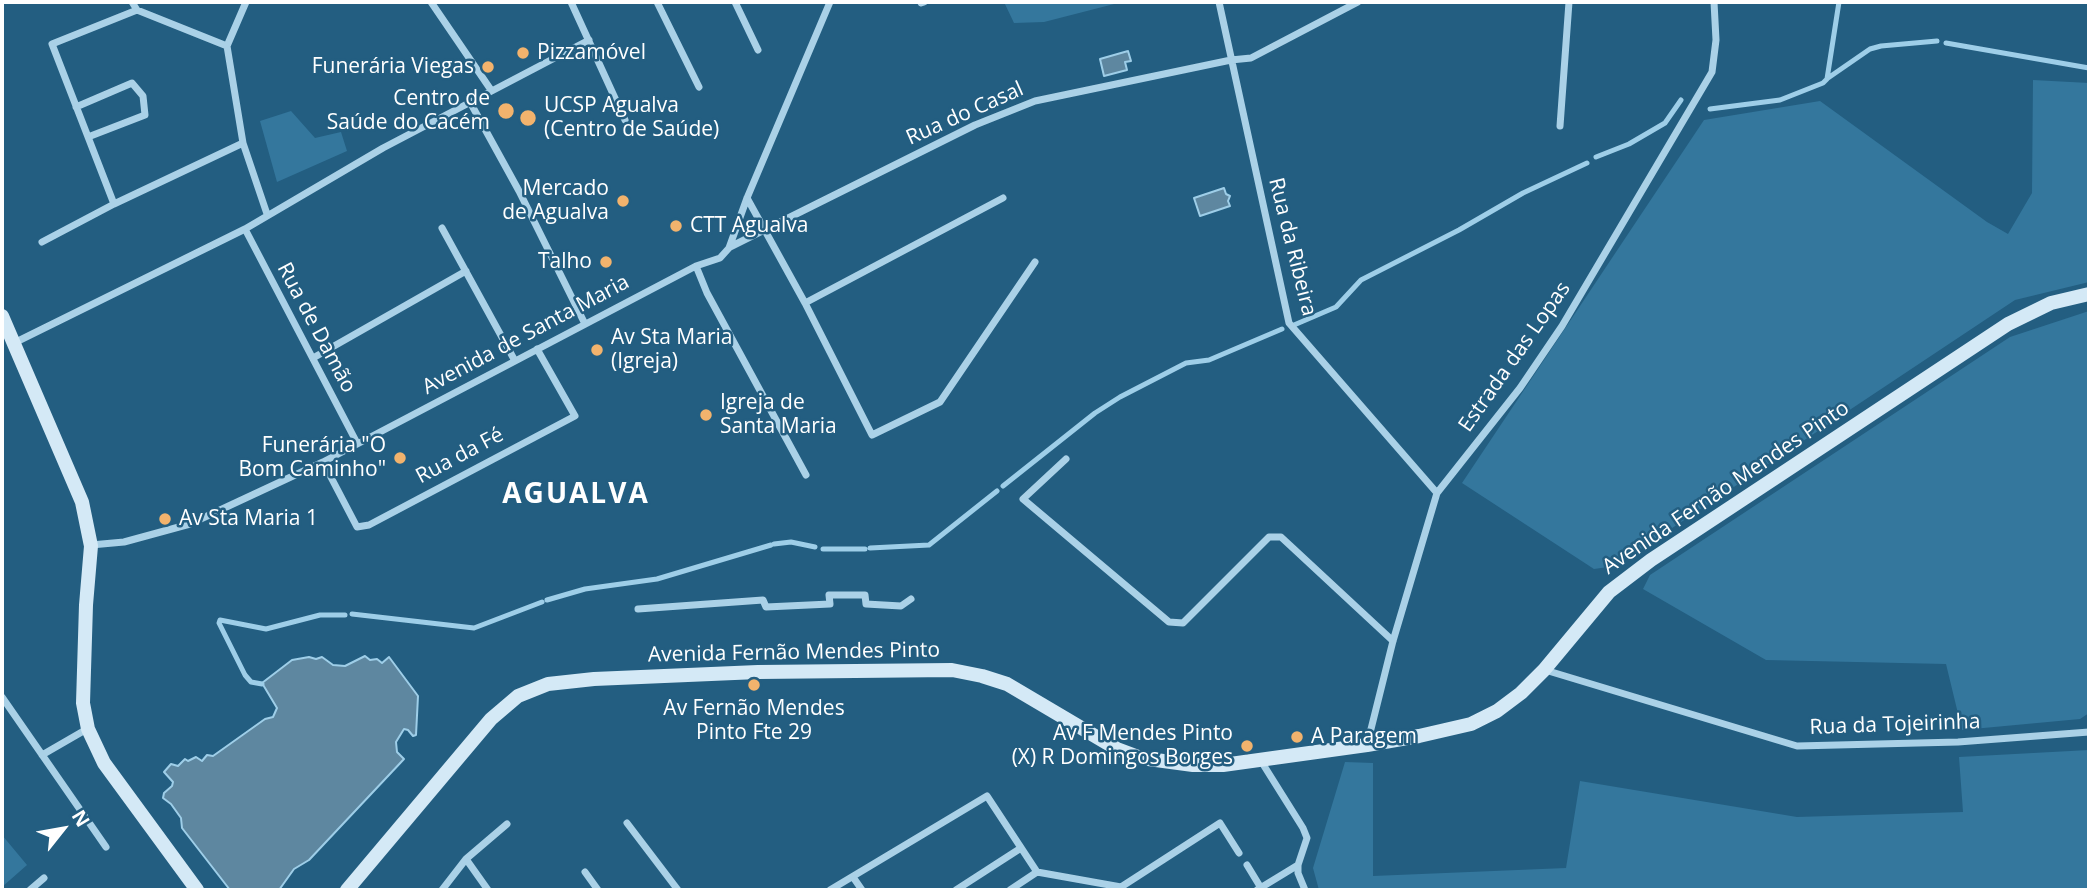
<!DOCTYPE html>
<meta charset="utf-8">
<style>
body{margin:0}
#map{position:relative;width:2091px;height:892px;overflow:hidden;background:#235e81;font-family:"Open Sans",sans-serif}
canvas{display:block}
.frame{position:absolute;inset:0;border:4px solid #fff;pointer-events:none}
.north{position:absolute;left:28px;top:794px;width:70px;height:70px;-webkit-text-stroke:5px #235e81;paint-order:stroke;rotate:59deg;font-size:19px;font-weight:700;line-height:28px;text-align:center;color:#fff}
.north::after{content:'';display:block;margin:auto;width:24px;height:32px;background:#fff;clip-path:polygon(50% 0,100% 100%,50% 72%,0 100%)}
</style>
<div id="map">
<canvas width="2091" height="892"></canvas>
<div class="frame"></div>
<div class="north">N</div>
</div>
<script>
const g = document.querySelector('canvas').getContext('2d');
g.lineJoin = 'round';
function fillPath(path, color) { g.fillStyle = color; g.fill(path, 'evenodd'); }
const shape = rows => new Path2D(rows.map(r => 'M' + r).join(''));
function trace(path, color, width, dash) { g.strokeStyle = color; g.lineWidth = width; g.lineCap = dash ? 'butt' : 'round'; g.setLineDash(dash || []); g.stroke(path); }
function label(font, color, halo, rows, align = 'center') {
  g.font = font + ' "Open Sans",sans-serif'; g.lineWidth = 5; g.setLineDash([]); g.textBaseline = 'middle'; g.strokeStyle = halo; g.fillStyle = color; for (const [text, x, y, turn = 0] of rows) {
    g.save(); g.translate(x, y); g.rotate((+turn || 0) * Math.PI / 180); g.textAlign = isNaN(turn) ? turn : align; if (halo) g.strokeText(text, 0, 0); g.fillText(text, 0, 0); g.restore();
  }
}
fillPath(shape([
 [1004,2,1118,2,1118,3,1044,22,1014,23],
 [2033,80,2089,83,2089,282,2015,300,1615,566,1594,569,1462,483,1704,120,1820,101,1987,222,2008,234,2032,193],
 [291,111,315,138,341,132,347,151,277,182,260,121],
 [2089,311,2089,713,2080,719,1962,730,1946,664,1766,660,1643,589,1650,575,2010,337],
 [2089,750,2089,890,1319,890,1313,868,1345,762,1373,763,1373,876,1566,868,1580,781,1797,817,1963,812,1959,757],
 [2,835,27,865,2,887]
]), '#34779d');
const water = shape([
 [1128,51,1131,61,1125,62,1127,70,1104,76,1100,59,1128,51],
 [1224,188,1226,194,1230,196,1228,201,1230,206,1200,216,1194,198,1224,188],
 [365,656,370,660,377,659,382,663,389,657,418,696,416,735,413,736,408,730,404,729,396,742,397,752,404,759,309,860,294,869,279,890,230,890,182,828,181,818,171,804,163,798,164,793,172,786,173,782,164,772,171,764,178,766,185,759,188,761,196,757,202,761,207,755,213,756,265,719,273,717,277,708,262,683,292,660,309,657,316,659,322,657,333,665,345,666,365,656]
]);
fillPath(water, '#5e87a0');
trace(water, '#9ecee8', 2);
trace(shape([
 [1946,43,2089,68],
 [1828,78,1870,49,1881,46,1937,41],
 [1710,109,1780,100,1823,83,1827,79,1839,2],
 [1596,157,1629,144,1665,123,1681,100],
 [1294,325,1336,307,1361,280,1459,230,1523,193,1587,163],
 [1003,486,1095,413,1120,397,1186,363,1209,360,1282,329],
 [774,544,791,542,815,547],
 [870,548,929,545,997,491],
 [823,549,865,549],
 [547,600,585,589,657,579,771,545],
 [352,614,474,628,542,602],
 [262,684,251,682,245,675,219,623,220,620,266,629,320,615,345,615]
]), '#9ecee8', 5);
trace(shape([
 [132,2,137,10,227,46],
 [246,2,227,46,243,143,267,214],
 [431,2,491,90],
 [571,2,625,120],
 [657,2,699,87],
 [735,2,758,50],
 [1219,2,1289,323,1437,493],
 [921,3,924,2],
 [470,102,519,191,585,324],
 [76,107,132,83,143,96,145,115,88,137],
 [1560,126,1569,2],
 [747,198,805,303,872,435,940,402,1035,262],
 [114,204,243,143],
 [442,228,515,361],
 [245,229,357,443],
 [42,242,114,204,52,44,137,10],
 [730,247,975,125,1035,101,1231,60,1251,58,1358,2],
 [696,266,707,293,806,475],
 [805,303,1003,198],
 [14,343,245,229,383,148,589,40],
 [313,358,466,271],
 [1066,459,1023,499,1169,622,1183,623,1269,537,1281,537,1393,641],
 [323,462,357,527,369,525,575,416,537,349],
 [91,545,124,542,190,524,323,462,696,266,720,258,729,248,747,198,830,2],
 [638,609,763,600,766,607,830,604,829,595,865,595,866,604,901,606,911,599],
 [1545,670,1797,746,1958,742,2089,732],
 [2,697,106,847],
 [1367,745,1393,641,1437,493,1520,388,1562,326,1712,72,1716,40,1714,2],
 [42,755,87,729],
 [1261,761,1303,828,1307,838,1298,865,1298,873,1305,890],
 [627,823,678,890],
 [466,859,488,890],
 [1247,865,1261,888],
 [585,872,598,890],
 [1037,872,1121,887,1220,823,1239,853],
 [853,877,862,890],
 [30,890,44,878],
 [442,890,466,859,507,824],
 [830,890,987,796,1037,872,1010,890],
 [956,890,1021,848],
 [1257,890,1298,865]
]), '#aad1e7', 7);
trace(shape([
 [2,316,82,502,91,546,86,605,83,703,88,729,104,763,197,890],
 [347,890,491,719,518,696,548,684,594,679,758,672,952,670,982,676,1007,684,1117,749,1141,758,1193,765,1223,765,1367,745,1419,736,1471,724,1497,711,1521,693,1544,670,1609,592,1651,560,2008,324,2051,303,2089,294]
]), '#d4e9f6', 14);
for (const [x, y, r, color] of [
 [523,53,7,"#f2b36d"],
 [488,67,7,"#f2b36d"],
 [506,111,9,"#f2b36d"],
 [528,118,9,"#f2b36d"],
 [623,201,7,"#f2b36d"],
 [676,226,7,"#f2b36d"],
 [606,262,7,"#f2b36d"],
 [597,350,7,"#f2b36d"],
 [706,415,7,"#f2b36d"],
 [400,458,7,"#f2b36d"],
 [165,519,7,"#f2b36d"],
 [754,685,7,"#f2b36d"],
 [1297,737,7,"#f2b36d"],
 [1247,746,7,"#f2b36d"]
]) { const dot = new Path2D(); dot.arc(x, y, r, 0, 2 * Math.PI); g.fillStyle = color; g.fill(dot); trace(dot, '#235e81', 2.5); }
label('21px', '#fff', '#235e81', [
 ["Pizzamóvel",537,53],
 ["Funerária Viegas",474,67,"right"],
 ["Centro de",490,99,"right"],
 ["Saúde do Cacém",490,123,"right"],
 ["UCSP Agualva",544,106],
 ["(Centro de Saúde)",544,130],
 ["Mercado",609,189,"right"],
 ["de Agualva",609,213,"right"],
 ["CTT Agualva",690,226],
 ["Talho",592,262,"right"],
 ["Av Sta Maria",611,338],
 ["(Igreja)",611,362],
 ["Igreja de",720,403],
 ["Santa Maria",720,427],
 ["Funerária \"O",386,446,"right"],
 ["Bom Caminho\"",386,470,"right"],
 ["Av Sta Maria 1",179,519],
 ["Av Fernão Mendes",754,709,"center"],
 ["Pinto Fte 29",754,733,"center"],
 ["Av F Mendes Pinto",1233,734,"right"],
 ["(X) R Domingos Borges",1233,758,"right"],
 ["A Paragem",1311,737]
], 'left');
label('21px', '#fff', '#235e81', [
 ["Rua do Casal",965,114,-24],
 ["Rua da Ribeira",1292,247,76],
 ["Rua de Damão",316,328,62],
 ["Avenida de Santa Maria",526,335,-28],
 ["Estrada das Lopas",1515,357,-55],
 ["Rua da Fé",460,456,-28],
 ["Avenida Fernão Mendes Pinto",1726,488,-34],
 ["Avenida Fernão Mendes Pinto",794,653,-1],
 ["Rua da Tojeirinha",1895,725,-2]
]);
g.letterSpacing = '2px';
label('bold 28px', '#fff', '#235e81', [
 ["AGUALVA",576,495]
]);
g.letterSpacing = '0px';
</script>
